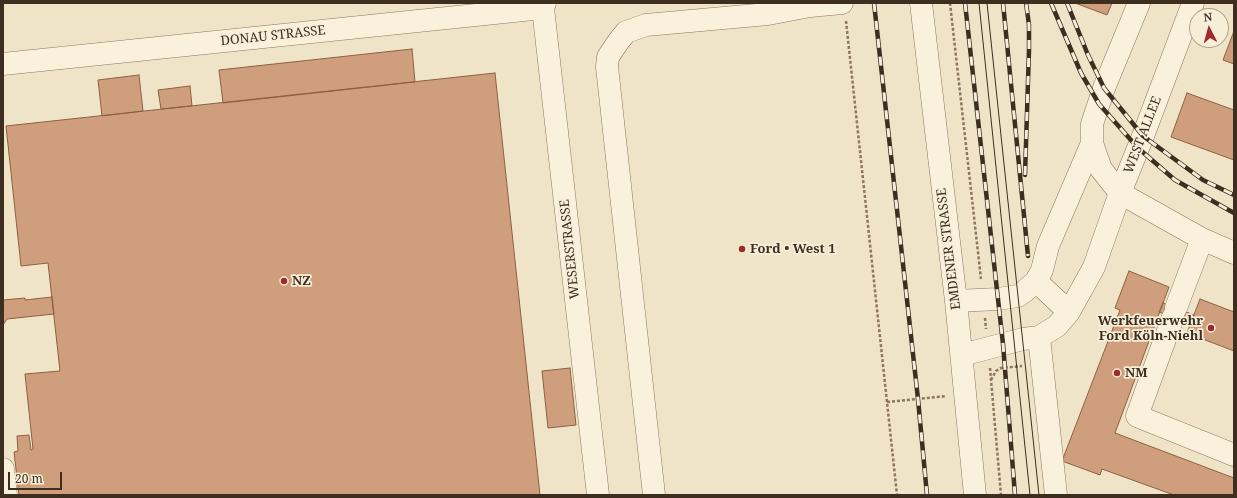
<!DOCTYPE html>
<meta charset="utf-8">
<style>
body{margin:0}
#map{position:relative;width:1237px;height:498px;overflow:hidden;background:#f0e4c8;font-family:"Noto Serif",serif}
canvas{display:block}
.frame{position:absolute;inset:0;border:4px solid #3d2e20;pointer-events:none}
.north{position:absolute;left:1189px;top:8px;width:40px;height:40px;box-sizing:border-box;background:#f7eed8;border:1px solid #ada18e;border-radius:50%;rotate:354deg;font-size:11px;font-weight:700;line-height:16px;text-align:center;color:#3d2e20}
.north::after{content:'';display:block;margin:auto;width:14px;height:18px;background:#9e2a2b;clip-path:polygon(50% 0,100% 100%,50% 72%,0 100%)}
.scale{position:absolute;left:8px;top:472px;width:54px;height:18px;box-sizing:border-box;border:2px solid #3d2e20;border-top:0;padding-left:5px;font-size:12px;line-height:14px;white-space:nowrap;color:#3d2e20;-webkit-text-stroke:3px #f7eed8;paint-order:stroke}
</style>
<div id="map">
<canvas width="1237" height="498"></canvas>
<div class="frame"></div>
<div class="north">N</div>
<div class="scale">20 m</div>
</div>
<script>
const g = document.querySelector('canvas').getContext('2d');
g.lineJoin = 'round';
function fillPath(path, color) { g.fillStyle = color; g.fill(path, 'evenodd'); }
const shape = rows => new Path2D(rows.map(r => 'M' + r).join(''));
function trace(path, color, width, dash) { g.strokeStyle = color; g.lineWidth = width; g.lineCap = dash ? 'butt' : 'round'; g.setLineDash(dash || []); g.stroke(path); }
function label(font, color, halo, rows, align = 'center') {
  g.font = font + ' "Noto Serif",serif'; g.lineWidth = 3.5; g.setLineDash([]); g.textBaseline = 'middle'; g.strokeStyle = halo; g.fillStyle = color; for (const [text, x, y, turn = 0] of rows) {
    g.save(); g.translate(x, y); g.rotate((+turn || 0) * Math.PI / 180); g.textAlign = isNaN(turn) ? turn : align; if (halo) g.strokeText(text, 0, 0); g.fillText(text, 0, 0); g.restore();
  }
}
const building = shape([
 [1075,3,1112,3,1107,15,1075,3],
 [1234,31,1234,64,1223,60,1234,31],
 [412,49,415,82,223,103,219,70,412,49],
 [495,73,540,495,19,495,14,452,18,451,17,436,29,435,31,450,33,449,25,374,60,371,48,263,21,266,6,126,495,73],
 [139,75,143,111,102,116,98,80,139,75],
 [190,86,192,106,161,109,158,90,190,86],
 [1187,93,1234,110,1234,160,1171,137,1187,93],
 [1129,271,1169,287,1115,433,1234,478,1234,495,1174,495,1102,469,1100,475,1062,461,1120,310,1115,308,1129,271],
 [52,297,54,314,7,319,3,325,3,300,25,298,25,300,52,297],
 [1200,299,1234,312,1234,351,1187,333,1200,299],
 [1163,303,1194,315,1190,324,1159,312,1163,303],
 [570,368,576,425,548,428,542,371,570,368]
]);
fillPath(building, '#cf9f7d');
trace(building, '#8d5f41', 1);
const minor = shape([
 [545,3,543,8,598,495],
 [921,3,956,301,975,495],
 [3,64,543,8],
 [1092,143,1101,169,1120,193,1202,239,1234,253],
 [1036,281,1069,312],
 [956,301,998,299,1018,296,1025,291,1036,281,1042,270,1048,246,1092,143,1092,124,1104,88,1139,3],
 [1176,308,1202,239],
 [1173,317,1137,416,1234,455],
 [1039,337,1056,495],
 [962,355,1023,339,1039,337,1057,326,1069,312,1094,267,1120,193,1143,136,1193,3],
 [3,469,6,495],
 [654,495,607,67,608,57,618,42,626,32,646,25,768,14,810,6,842,3]
]);
trace(minor, '#8d765c', 23);
trace(shape([
 [950,3,981,279],
 [846,21,897,495],
 [985,318,986,329],
 [990,368,1001,495],
 [991,380,996,371,1001,368,1022,366],
 [887,402,946,396]
]), '#8d765c', 2.5, [3, 2]);
trace(minor, '#faf1dc', 22);
trace(shape([
 [979,3,1030,495],
 [987,3,1039,495]
]), '#3d2e20', 1);
const rail = shape([
 [874,3,918,399,927,495],
 [965,3,1003,344,1015,495],
 [1003,3,1028,256],
 [1051,3,1081,73,1099,104,1138,148,1175,180,1234,213],
 [1067,3,1088,55,1104,88,1143,136,1203,180,1234,195],
 [1025,175,1029,50,1029,25,1026,3]
]);
trace(rail, '#3d2e20', 4.5);
trace(rail, '#f7eed8', 3, [9]);
for (const [x, y, r, color] of [
 [742,249,4,"#9e2a2b"],
 [284,281,4,"#9e2a2b"],
 [1211,328,4,"#9e2a2b"],
 [1117,373,4,"#9e2a2b"]
]) { const dot = new Path2D(); dot.arc(x, y, r, 0, 2 * Math.PI); g.fillStyle = color; g.fill(dot); trace(dot, '#f7eed8', 1.5); }
label('13px', '#3d2e20', '#f7eed8', [
 ["DONAU STRASSE",273,36,-6],
 ["WEST ALLEE",1143,135,-69],
 ["WESERSTRASSE",570,249,-96],
 ["EMDENER STRASSE",949,249,-97]
]);
label('bold 13px', '#3d2e20', '#f7eed8', [
 ["Ford • West 1",750,249],
 ["NZ",292,281],
 ["Werkfeuerwehr",1203,321,"right"],
 ["Ford Köln-Niehl",1203,336,"right"],
 ["NM",1125,373]
], 'left');
</script>
